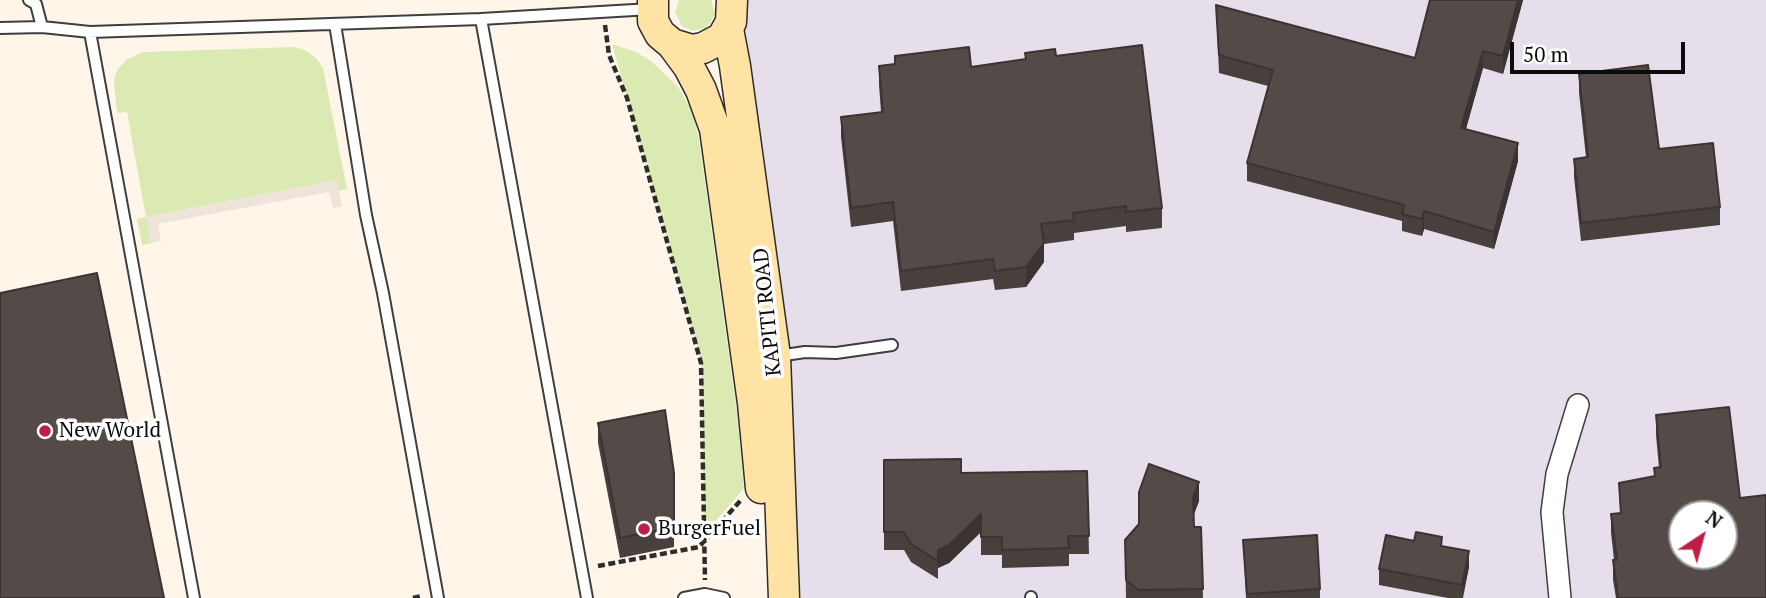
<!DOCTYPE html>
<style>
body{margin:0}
#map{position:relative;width:1766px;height:598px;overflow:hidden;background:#fff6e9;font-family:"PT Serif",serif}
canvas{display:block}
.north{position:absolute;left:1668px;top:500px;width:70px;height:70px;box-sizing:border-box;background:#fff;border:2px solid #9d9d9d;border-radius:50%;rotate:36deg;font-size:19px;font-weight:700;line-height:28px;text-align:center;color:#0b0b0b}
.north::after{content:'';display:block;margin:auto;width:24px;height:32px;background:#bf1f46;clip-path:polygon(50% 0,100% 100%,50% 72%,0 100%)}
.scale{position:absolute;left:1510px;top:42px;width:175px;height:32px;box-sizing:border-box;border:4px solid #0b0b0b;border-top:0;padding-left:9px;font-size:21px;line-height:24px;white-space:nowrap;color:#0b0b0b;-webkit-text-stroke:5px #fff;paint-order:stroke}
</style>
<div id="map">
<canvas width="1766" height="598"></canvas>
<div class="north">N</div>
<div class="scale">50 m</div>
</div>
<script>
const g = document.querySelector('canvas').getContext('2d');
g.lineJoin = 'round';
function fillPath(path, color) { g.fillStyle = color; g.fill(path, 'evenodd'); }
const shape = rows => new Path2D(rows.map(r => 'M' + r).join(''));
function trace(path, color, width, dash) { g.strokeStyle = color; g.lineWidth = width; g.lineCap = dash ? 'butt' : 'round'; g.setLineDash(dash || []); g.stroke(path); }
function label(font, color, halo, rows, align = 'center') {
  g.font = font + ' "PT Serif",serif'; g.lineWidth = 7; g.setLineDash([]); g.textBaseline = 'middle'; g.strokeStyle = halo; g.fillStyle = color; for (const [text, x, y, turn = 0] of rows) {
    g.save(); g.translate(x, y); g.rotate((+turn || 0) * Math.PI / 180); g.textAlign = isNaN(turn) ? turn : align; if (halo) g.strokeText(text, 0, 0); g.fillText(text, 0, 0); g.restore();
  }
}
fillPath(shape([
 [736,0,1766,0,1766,598,801,598,785,413],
 [1682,514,1724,514,1724,556,1682,556]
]), '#e7deeb');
fillPath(shape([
 [679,0,711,0,715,13,710,24,705,28,693,31,682,26,675,12],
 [612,44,636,52,651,61,678,87,692,111,699,140,737,413,744,488,704,535,701,362],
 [295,47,307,51,317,59,323,68,347,189,339,191,337,180,147,217,151,243,142,245,137,219,146,217,127,112,118,113,116,105,114,80,117,70,126,60,143,52]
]), '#daeab2');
fillPath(shape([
 [337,180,342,206,333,208,329,192,158,224,161,241,151,243,146,217]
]), '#eee4d9');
const lane = shape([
 [29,0,36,4,42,27],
 [481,19,587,598],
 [335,24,366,215,383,293,438,598],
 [0,28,42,27,90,32,481,19,651,9],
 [90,32,194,598],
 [778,356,805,352,836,353,892,345],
 [684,598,705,594,724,598],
 [1031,598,1031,597]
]);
const street = shape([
 [1560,598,1552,512,1557,474,1578,405]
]);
const secondary = shape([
 [653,0,653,21,660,34,672,44,692,50,703,48,722,38,731,22,732,0],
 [728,29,735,66,775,356,784,598],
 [672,44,689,67,701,90,715,129,753,403,761,488]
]);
trace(lane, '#3e3e3e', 14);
trace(street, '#3e3e3e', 24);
trace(secondary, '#2d2d2d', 33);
trace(shape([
 [605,25,609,55,627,98,701,363,705,580],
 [598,566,699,547,741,500],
 [413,598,422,596]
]), '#2d2d2d', 4.5, [7, 3.5]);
trace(lane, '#fff', 10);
trace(street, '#fff', 21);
trace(secondary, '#ffe3a4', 30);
fillPath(shape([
 [1430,0,1523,0,1503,74,1483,68,1466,129,1518,161,1494,249,1424,229,1422,236,1402,231,1402,221,1247,181,1247,163,1268,86,1219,73,1216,5,1415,58],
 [1025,53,1056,56,1162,208,1162,228,1126,232,1126,226,1074,233,1074,240,1044,244,1044,262,1026,287,995,290,993,279,901,291,893,221,851,227,841,137,841,117,881,112,879,85,879,66,895,64,895,56,971,67,1025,59],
 [1579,74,1720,207,1720,225,1581,241,1574,177,1574,159,1586,157,1579,93],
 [1656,415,1740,498,1766,598,1616,598,1613,580,1613,560,1614,560,1611,533,1611,514,1620,513,1619,483,1654,477,1654,468,1659,468,1656,435],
 [598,423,674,473,674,547,620,558,598,443],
 [884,460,961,473,1087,471,1089,554,1069,554,1069,566,1002,568,1002,555,981,555,981,532,949,563,938,568,938,579,911,562,904,550,884,550],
 [1199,501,1193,516,1194,527,1201,527,1203,598,1126,598,1125,540],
 [1243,540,1320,589,1320,598,1246,598],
 [1442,546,1469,567,1463,598,1448,598,1379,585,1379,569]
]), '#48403d');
fillPath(shape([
 [1518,0,1523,0,1503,74,1503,56],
 [1483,51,1483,68,1461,146,1461,128],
 [1518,143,1518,161,1494,249,1494,232],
 [1424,211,1424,229,1422,236,1422,219],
 [1044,243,1044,262,1026,287,1026,267],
 [1199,482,1199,501,1193,517,1193,497],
 [981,514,981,532,949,563,938,568,938,550],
 [1469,551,1469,567,1462,598,1462,585]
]), '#3b3432');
const building = shape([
 [1430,0,1518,0,1503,56,1483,51,1461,128,1518,143,1494,232,1424,211,1422,219,1402,214,1404,205,1247,163,1273,70,1219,55,1216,5,1415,58,1430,0],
 [1142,45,1162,208,1126,212,1126,206,1073,213,1074,220,1041,224,1044,243,1026,267,995,271,993,259,901,271,893,202,851,208,841,117,883,112,879,66,895,64,895,56,969,47,971,67,1026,59,1025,53,1055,49,1056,56,1142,45],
 [1648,65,1659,149,1713,143,1720,207,1581,223,1574,159,1588,157,1579,74,1648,65],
 [97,273,164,598,0,598,0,293,97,273],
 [1729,407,1740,498,1766,495,1766,598,1618,598,1613,560,1617,560,1611,514,1621,513,1619,483,1655,476,1654,468,1661,467,1656,415,1729,407],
 [1682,514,1724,514,1724,556,1682,556,1682,514],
 [665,410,674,473,674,527,620,538,598,423,665,410],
 [961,459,961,473,1087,471,1089,536,1068,536,1069,548,1002,550,1002,537,981,537,981,514,949,545,938,550,938,561,911,544,904,532,884,532,884,460,961,459],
 [1149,464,1199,482,1193,497,1194,527,1201,527,1203,589,1138,590,1126,580,1125,540,1139,524,1139,492,1149,464],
 [1416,532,1442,537,1441,546,1469,551,1462,585,1379,569,1386,535,1414,541,1416,532],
 [1317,535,1320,589,1247,594,1243,540,1317,535]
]);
fillPath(building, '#544a47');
trace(building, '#3b3432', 2);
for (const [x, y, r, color] of [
 [45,431,7,"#bf1f46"],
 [644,529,7,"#bf1f46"]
]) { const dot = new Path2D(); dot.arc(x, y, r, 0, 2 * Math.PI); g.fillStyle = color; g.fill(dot); trace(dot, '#fff', 2.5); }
label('21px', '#0b0b0b', '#fff', [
 ["KAPITI ROAD",768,312,-96]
]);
label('21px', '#0b0b0b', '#fff', [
 ["New World",59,431],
 ["BurgerFuel",658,529]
], 'left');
</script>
